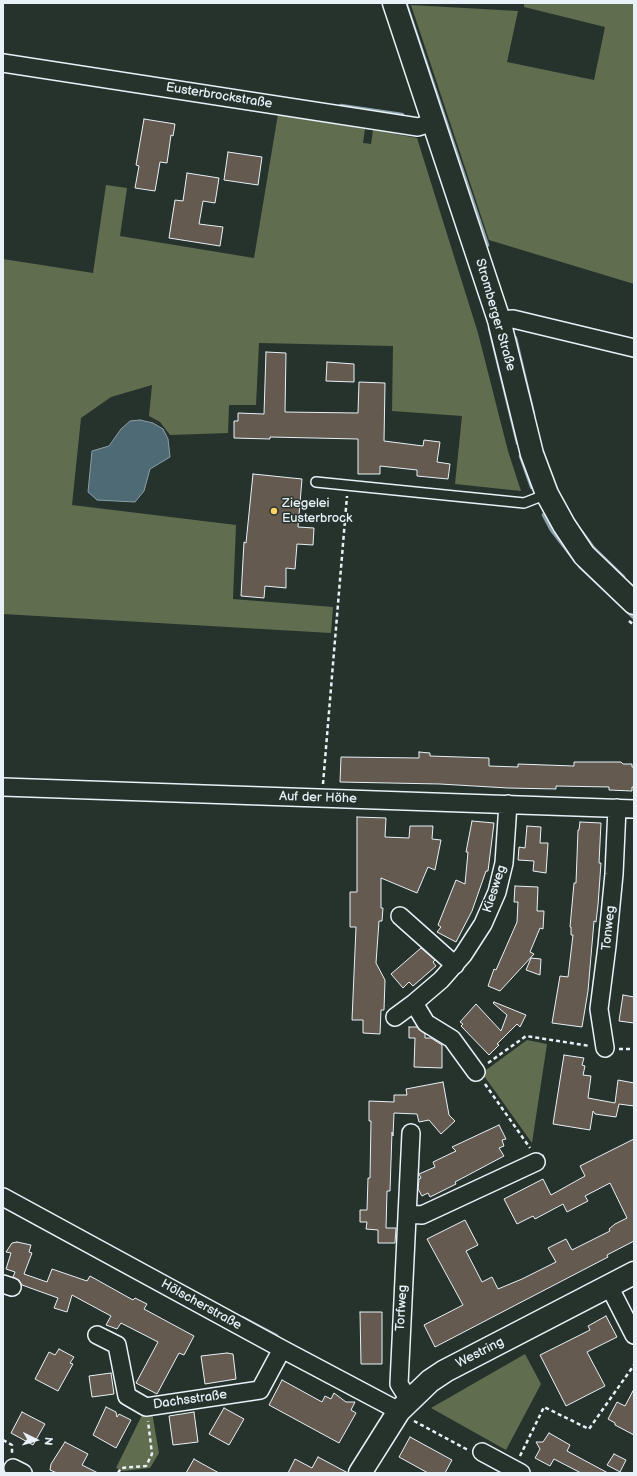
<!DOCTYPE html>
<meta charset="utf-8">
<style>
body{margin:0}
#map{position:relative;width:637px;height:1476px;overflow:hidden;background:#26332d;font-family:"Balsamiq Sans",sans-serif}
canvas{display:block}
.frame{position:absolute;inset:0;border:4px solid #e8f1f8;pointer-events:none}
.north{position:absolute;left:16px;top:1420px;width:40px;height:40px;-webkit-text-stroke:3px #26332d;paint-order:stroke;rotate:95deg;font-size:11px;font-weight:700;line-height:16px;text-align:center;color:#e8f1f8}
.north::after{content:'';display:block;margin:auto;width:14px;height:18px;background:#e8f1f8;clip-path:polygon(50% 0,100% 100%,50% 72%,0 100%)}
</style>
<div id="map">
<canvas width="637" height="1476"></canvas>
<div class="frame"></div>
<div class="north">N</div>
</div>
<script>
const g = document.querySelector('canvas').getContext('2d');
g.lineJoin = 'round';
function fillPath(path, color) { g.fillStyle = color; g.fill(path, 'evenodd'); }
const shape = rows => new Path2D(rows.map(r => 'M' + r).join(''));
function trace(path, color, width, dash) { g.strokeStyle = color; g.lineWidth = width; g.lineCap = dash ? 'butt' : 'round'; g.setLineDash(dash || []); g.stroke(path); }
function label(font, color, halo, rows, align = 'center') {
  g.font = font + ' "Balsamiq Sans",sans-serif'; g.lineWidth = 3; g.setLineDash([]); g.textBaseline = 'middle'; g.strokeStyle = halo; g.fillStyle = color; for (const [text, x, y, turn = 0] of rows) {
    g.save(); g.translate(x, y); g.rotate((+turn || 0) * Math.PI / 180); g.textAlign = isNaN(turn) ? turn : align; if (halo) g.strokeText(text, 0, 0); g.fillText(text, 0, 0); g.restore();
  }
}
fillPath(shape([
 [524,3,634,3,634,284,489,240,411,5,518,11,507,62,594,80,605,27,524,7],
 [278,114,365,129,363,143,371,144,373,130,417,138,478,333,508,451,521,491,455,484,462,416,392,411,393,346,259,343,256,405,229,405,228,433,170,435,160,422,149,416,152,385,111,397,81,418,72,505,236,525,233,599,333,607,331,633,3,614,3,259,93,273,106,185,127,188,120,236,254,258],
 [527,1040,547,1044,532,1143,482,1073],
 [525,1354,541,1384,506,1450,431,1408],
 [152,1412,159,1453,150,1468,123,1471,116,1468,143,1413]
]), '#606d4f');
const water = shape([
 [140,420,153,423,163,429,168,439,170,457,150,469,144,491,135,502,97,500,88,492,92,451,109,446,121,429,130,421,140,420]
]);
fillPath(water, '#4e6a74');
trace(water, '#8ca0a9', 1);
trace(shape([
 [406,5,487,245],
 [341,106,402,115],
 [490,328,518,443],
 [515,338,533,414],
 [521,456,532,487],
 [544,515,552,530,572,556],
 [582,533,593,548,623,577],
 [580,566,634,617],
 [242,1318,276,1336]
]), '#8ca0a9', 4.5);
const building = shape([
 [144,119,175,124,173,136,171,135,167,163,160,162,155,191,135,188,139,166,136,165,144,119],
 [228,152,262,157,258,185,224,180,228,152],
 [187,173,219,178,215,203,203,201,199,224,223,227,220,246,169,238,175,200,183,201,187,173],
 [266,352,286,353,285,412,358,413,359,382,385,383,384,441,423,446,424,440,440,442,437,462,450,464,448,479,417,476,417,470,380,466,380,474,358,474,358,439,270,437,270,439,234,438,234,421,238,421,238,413,264,414,266,352],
 [327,362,354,364,354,382,326,381,327,362],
 [253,474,302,479,298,527,314,528,313,545,297,544,295,569,286,568,286,588,265,586,264,598,241,596,244,542,246,543,253,474],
 [419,752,430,753,430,756,489,758,489,766,518,767,518,764,574,766,574,762,621,762,623,764,632,764,632,767,634,767,634,787,632,787,632,791,609,790,609,787,556,786,556,789,508,788,440,784,340,782,341,757,419,758,419,752],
 [357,817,386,818,385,837,409,838,410,826,433,826,432,839,441,840,435,870,428,867,417,893,381,878,381,908,383,908,382,921,379,921,376,963,385,980,384,1010,381,1010,380,1034,363,1033,363,1020,352,1020,356,927,350,927,350,892,357,892,357,817],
 [472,821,494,823,488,871,486,871,472,911,456,942,437,932,441,927,438,925,456,880,465,884,468,852,466,852,472,821],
 [580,822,601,823,599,863,601,863,598,905,596,922,594,921,588,991,582,1027,552,1023,560,976,568,977,573,935,571,935,571,927,570,927,574,883,576,883,578,830,579,830,580,822],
 [527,826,541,827,540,843,548,843,546,873,533,871,534,861,518,860,519,847,525,848,527,826],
 [515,886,538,887,537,911,544,911,543,929,540,928,530,952,534,954,500,991,488,986,494,969,496,970,517,922,518,902,514,902,515,886],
 [421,948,435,960,433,962,436,966,413,986,409,982,403,988,391,974,421,948],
 [531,958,541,959,540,975,526,970,531,958],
 [623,995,634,997,634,1023,619,1021,623,995],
 [494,1002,526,1015,520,1027,517,1024,497,1044,499,1045,489,1055,461,1026,463,1024,460,1022,476,1004,501,1031,507,1015,493,1003,494,1002],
 [409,1027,417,1027,425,1034,425,1038,431,1038,442,1045,442,1068,414,1067,415,1038,409,1038,409,1027],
 [564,1055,584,1058,582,1065,585,1066,583,1075,591,1076,588,1098,615,1103,618,1080,634,1083,634,1106,619,1104,616,1117,595,1114,593,1111,590,1130,553,1124,564,1055],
 [443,1082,449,1115,455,1121,441,1134,429,1120,419,1122,417,1114,394,1113,393,1136,392,1132,390,1191,387,1191,386,1228,396,1228,395,1243,378,1243,378,1230,366,1229,367,1222,360,1222,360,1210,367,1210,368,1178,370,1178,371,1121,369,1121,369,1101,394,1102,394,1095,407,1095,406,1089,443,1082],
 [499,1125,506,1139,502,1140,504,1146,499,1148,504,1156,455,1182,456,1184,430,1197,428,1193,422,1196,418,1189,419,1179,421,1178,419,1174,435,1167,433,1162,456,1151,452,1147,499,1125],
 [634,1139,634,1241,607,1255,608,1257,435,1347,424,1325,463,1305,427,1239,465,1220,478,1245,466,1251,482,1282,492,1277,498,1289,522,1279,556,1262,548,1248,566,1239,572,1250,610,1231,609,1229,615,1224,627,1218,610,1183,585,1196,588,1201,567,1212,563,1204,535,1219,533,1216,517,1224,504,1199,543,1179,551,1195,585,1176,580,1166,634,1139],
 [17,1242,31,1245,29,1252,32,1253,24,1274,47,1282,52,1269,87,1281,90,1276,133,1300,135,1298,147,1304,144,1309,194,1336,184,1355,179,1353,157,1394,136,1383,158,1342,121,1323,117,1329,106,1325,111,1316,72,1295,67,1312,54,1308,58,1298,22,1285,19,1280,13,1277,15,1272,6,1269,11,1253,6,1252,12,1243,17,1242],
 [360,1312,382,1312,382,1364,361,1364,360,1312],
 [606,1316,617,1337,587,1352,605,1386,566,1406,540,1355,590,1330,588,1326,606,1316],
 [59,1349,74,1357,70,1363,73,1364,58,1391,35,1379,49,1352,55,1355,59,1349],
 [227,1353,233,1354,236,1379,205,1384,201,1356,227,1353],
 [111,1373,114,1394,92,1397,89,1376,111,1373],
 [282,1380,322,1402,325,1396,331,1399,334,1393,346,1402,355,1402,351,1410,356,1413,339,1443,269,1405,282,1380],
 [634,1389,634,1435,615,1425,615,1423,608,1419,617,1402,625,1406,634,1389],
 [106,1407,116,1412,117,1417,119,1414,131,1420,116,1448,93,1435,106,1407],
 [224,1408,244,1419,229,1445,209,1434,224,1408],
 [22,1412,45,1424,33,1445,11,1433,22,1412],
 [194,1412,198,1442,173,1445,169,1416,194,1412],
 [549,1433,570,1445,567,1451,608,1473,581,1473,554,1459,550,1466,535,1458,540,1449,536,1442,543,1442,549,1433],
 [410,1437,452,1460,445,1473,428,1473,399,1457,410,1437],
 [65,1442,88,1454,82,1465,98,1473,57,1473,50,1470,51,1464,65,1442],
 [614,1454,626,1460,620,1472,607,1465,614,1454],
 [318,1457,348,1473,288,1473,295,1459,312,1468,318,1457],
 [194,1459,199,1462,219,1473,186,1473,194,1459]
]);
fillPath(building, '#655a50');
trace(building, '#e8f1f8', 1);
const service = shape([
 [316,482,524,503,547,494]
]);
const minor = shape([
 [3,63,418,127,434,122],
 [499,320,513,319,634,348],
 [3,787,634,809],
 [400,916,455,965],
 [414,1003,426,1023,452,1039,476,1072],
 [395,1017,414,1003,441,980,463,955,483,924,497,892,504,863,508,804],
 [605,1048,599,1009,607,946,614,874,617,808],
 [3,1197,282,1349,399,1411],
 [407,1214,422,1215,536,1162],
 [3,1284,12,1287],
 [609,1286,634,1335],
 [97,1335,117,1345,127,1396,146,1407,260,1390,282,1349],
 [409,1400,399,1384,411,1133],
 [482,1452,521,1473],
 [13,1468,23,1473]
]);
const secondary = shape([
 [394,3,499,320,532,454,547,494,564,525,584,555,634,603],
 [360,1473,399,1411,430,1381,445,1371,634,1273]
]);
trace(service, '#e8f1f8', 12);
trace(minor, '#e8f1f8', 20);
trace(secondary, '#e8f1f8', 25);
trace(shape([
 [629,621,634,625],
 [323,784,347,496],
 [619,1049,634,1049],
 [488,1063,526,1036,590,1046],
 [485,1084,530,1148],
 [414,1421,468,1450],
 [3,1440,12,1445,12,1454],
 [520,1456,544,1407,589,1429,634,1365],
 [118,1473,121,1468,146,1466,152,1454,148,1421]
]), '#e8f1f8', 2.5, [4, 3]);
trace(service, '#26332d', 9);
trace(minor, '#26332d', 17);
trace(secondary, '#26332d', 22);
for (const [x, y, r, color] of [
 [274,511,4,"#ffd166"]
]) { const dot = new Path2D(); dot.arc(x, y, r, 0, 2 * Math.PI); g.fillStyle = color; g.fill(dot); trace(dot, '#26332d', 1.5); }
label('13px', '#e8f1f8', '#26332d', [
 ["Eusterbrockstraße",219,96,9],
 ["Stromberger Straße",495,315,74],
 ["Auf der Höhe",318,798,2],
 ["Kiesweg",495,889,-72],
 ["Tonweg",609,928,-84],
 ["Hölscherstraße",201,1305,29],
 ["Torfweg",402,1308,-87],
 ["Westring",480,1353,-27],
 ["Dachsstraße",190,1400,-8]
]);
label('13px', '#e8f1f8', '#26332d', [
 ["Ziegelei",282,504],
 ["Eusterbrock",282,519]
], 'left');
</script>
